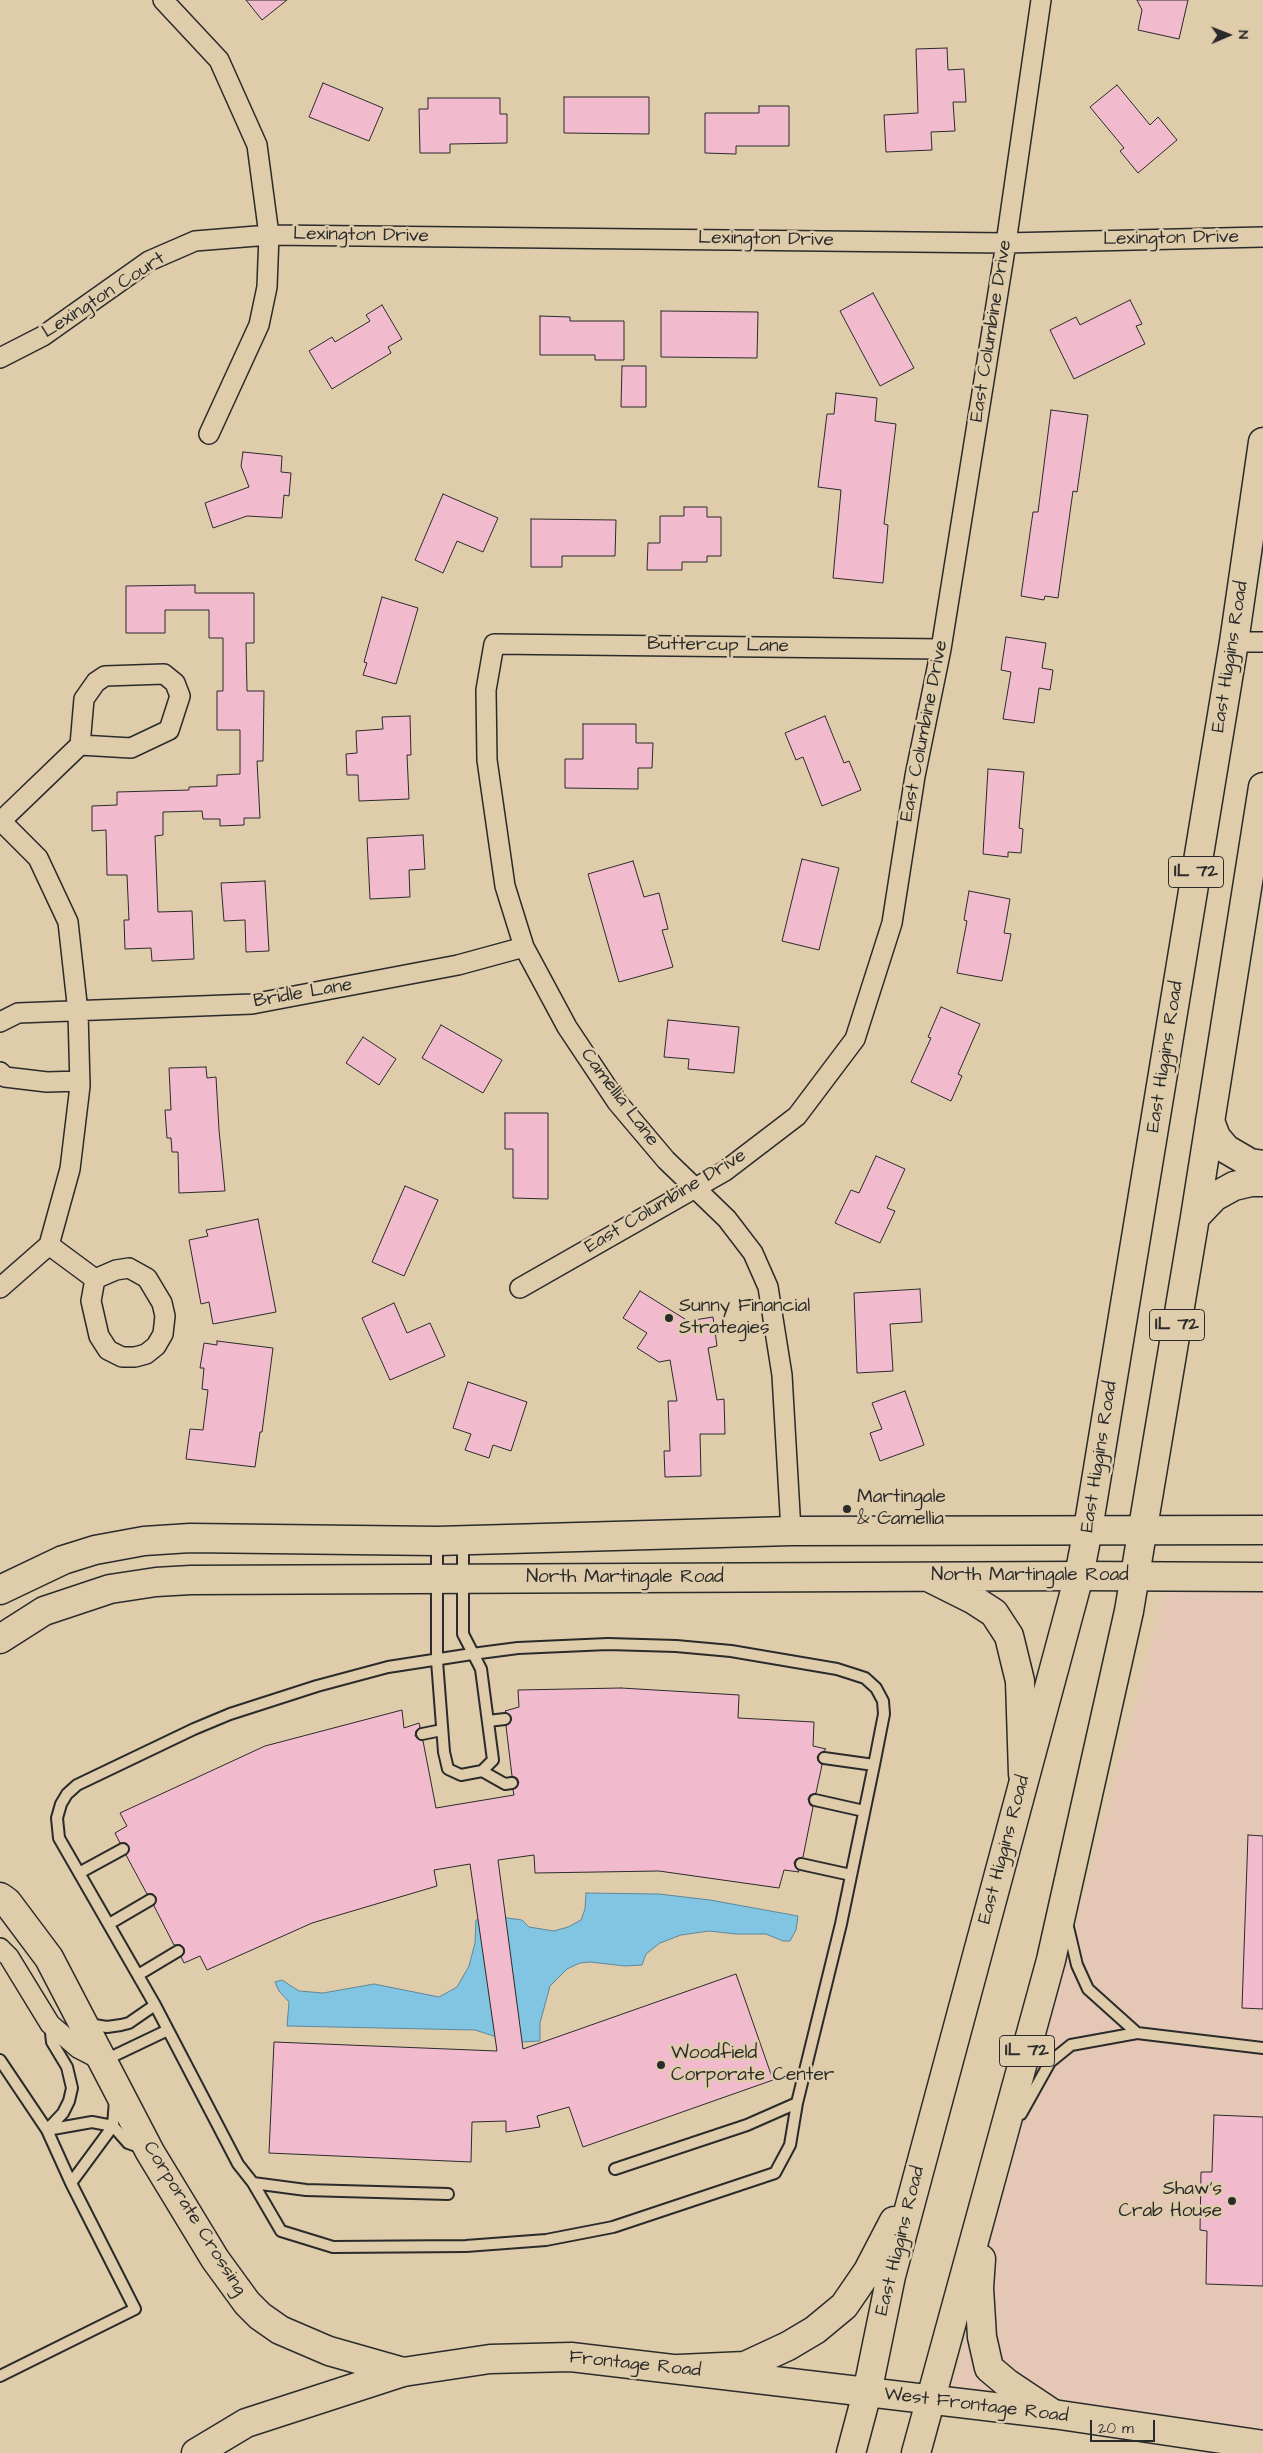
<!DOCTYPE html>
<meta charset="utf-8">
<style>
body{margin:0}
#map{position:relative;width:1263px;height:2453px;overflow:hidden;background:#deccaa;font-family:"Architects Daughter",sans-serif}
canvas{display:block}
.north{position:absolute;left:1203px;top:10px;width:50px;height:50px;-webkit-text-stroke:4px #deccaa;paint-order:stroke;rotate:89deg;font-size:14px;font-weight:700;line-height:20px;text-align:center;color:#2b2b2b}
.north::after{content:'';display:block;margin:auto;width:18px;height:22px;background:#2b2b2b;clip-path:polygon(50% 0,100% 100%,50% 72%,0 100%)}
.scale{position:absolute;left:1090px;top:2420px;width:65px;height:22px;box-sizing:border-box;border:2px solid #2b2b2b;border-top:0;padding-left:6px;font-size:15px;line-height:18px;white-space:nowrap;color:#2b2b2b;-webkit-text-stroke:4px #deccaa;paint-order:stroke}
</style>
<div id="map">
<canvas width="1263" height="2453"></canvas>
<div class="north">N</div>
<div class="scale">20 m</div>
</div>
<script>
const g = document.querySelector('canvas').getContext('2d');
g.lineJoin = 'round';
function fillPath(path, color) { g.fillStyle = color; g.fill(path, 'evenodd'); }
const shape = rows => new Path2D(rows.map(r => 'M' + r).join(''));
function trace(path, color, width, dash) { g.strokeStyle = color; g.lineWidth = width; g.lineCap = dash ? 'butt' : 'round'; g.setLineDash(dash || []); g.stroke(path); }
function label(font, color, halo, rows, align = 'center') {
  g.font = font + ' "Architects Daughter",sans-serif'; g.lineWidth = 5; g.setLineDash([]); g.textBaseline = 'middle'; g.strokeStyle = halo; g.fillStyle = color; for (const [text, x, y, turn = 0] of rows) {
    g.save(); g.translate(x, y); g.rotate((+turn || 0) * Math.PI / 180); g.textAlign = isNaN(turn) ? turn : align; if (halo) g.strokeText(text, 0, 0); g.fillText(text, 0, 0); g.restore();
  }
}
fillPath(shape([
 [1263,1571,1263,2447,946,2409,1170,1573]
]), '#e4c7b4');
const water = shape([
 [586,1893,659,1894,710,1900,798,1916,796,1930,790,1941,783,1941,766,1934,736,1934,709,1931,681,1935,660,1943,646,1954,642,1965,625,1966,590,1962,580,1963,567,1969,550,1986,540,2023,540,2041,522,2042,500,2038,475,2030,287,2026,289,2002,279,1991,275,1982,282,1980,299,1991,323,1993,374,1984,439,1997,457,1987,469,1966,475,1943,476,1920,500,1917,522,1920,529,1927,554,1931,568,1927,581,1920,585,1909,586,1893]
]);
fillPath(water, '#81c5e2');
trace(water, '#5f8799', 1);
const building = shape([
 [246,0,287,0,262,20,246,0],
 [1137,0,1188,0,1179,39,1138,30,1142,10,1137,0],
 [947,48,948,70,964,69,966,102,953,102,955,131,931,132,932,150,886,152,884,115,918,113,916,49,947,48],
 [323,83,383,108,369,141,309,117,323,83],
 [1117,85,1150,125,1158,117,1177,140,1138,173,1120,151,1124,148,1090,107,1117,85],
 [564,97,649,97,649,134,564,133,564,97],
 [428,98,500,98,500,114,507,114,507,143,450,144,450,153,420,153,419,109,428,109,428,98],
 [759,106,789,106,789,146,736,146,736,154,705,153,705,113,759,113,759,106],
 [873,293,914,368,880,386,840,311,873,293],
 [1130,300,1142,324,1136,326,1145,344,1074,379,1050,330,1076,317,1080,325,1130,300],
 [382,305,402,339,388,347,391,353,332,389,309,351,332,337,335,342,370,321,366,315,382,305],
 [661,311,758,312,757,358,661,357,661,311],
 [540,316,570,317,570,321,624,321,624,360,595,360,595,355,540,355,540,316],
 [622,366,646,366,646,407,621,407,622,366],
 [836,393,877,398,875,421,896,424,884,524,888,525,883,583,833,578,841,490,818,487,827,414,834,414,836,393],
 [1051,410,1088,415,1077,492,1073,491,1058,598,1045,596,1044,600,1021,596,1033,512,1038,512,1051,410],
 [243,452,282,456,281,472,291,473,289,496,284,495,282,518,247,516,213,528,205,503,249,487,241,466,243,452],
 [443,494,498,518,483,552,457,541,443,573,415,560,443,494],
 [684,507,707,507,707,517,721,517,721,556,707,556,707,562,682,562,682,570,647,570,648,543,660,543,660,516,684,516,684,507],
 [531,519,616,520,615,556,562,556,562,567,531,567,531,519],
 [195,585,195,593,254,593,254,643,246,643,247,691,264,691,263,761,257,761,260,818,244,818,244,825,220,826,220,819,203,819,202,811,163,812,163,835,155,836,158,912,192,911,194,959,152,961,151,948,125,949,124,920,129,920,127,875,107,875,106,830,92,831,92,806,117,805,117,792,189,790,189,787,217,786,217,775,240,774,240,730,217,730,217,691,223,691,223,638,209,638,209,610,165,610,165,633,126,633,126,586,195,585],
 [382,597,418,608,396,684,363,675,367,663,364,662,382,597],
 [1006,637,1046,643,1042,668,1053,670,1050,690,1039,688,1034,723,1003,719,1011,672,1001,670,1006,637],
 [410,716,411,755,407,755,409,799,359,801,358,775,347,775,346,754,357,753,356,731,383,729,382,717,410,716],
 [825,716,844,763,849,761,861,790,822,806,803,757,796,760,785,733,825,716],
 [583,724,636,724,636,743,653,743,652,768,638,768,638,789,565,788,565,759,583,759,583,724],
 [988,769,1024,772,1019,828,1023,829,1021,853,1008,852,1008,857,983,854,988,769],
 [423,835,425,869,409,870,410,897,370,899,367,838,423,835],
 [802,859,839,868,819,950,782,941,802,859],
 [633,861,644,897,659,893,668,929,662,930,673,967,619,982,588,874,633,861],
 [265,881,269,951,246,952,245,920,224,921,221,883,265,881],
 [969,891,1010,899,1004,933,1011,934,1002,981,957,973,967,921,964,920,969,891],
 [941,1007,980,1024,958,1074,962,1076,951,1101,911,1082,931,1038,928,1037,941,1007],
 [668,1020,739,1027,734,1073,688,1069,689,1059,664,1057,668,1020],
 [441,1025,502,1060,483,1093,422,1058,441,1025],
 [363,1037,396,1059,379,1085,346,1063,363,1037],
 [206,1067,207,1078,216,1077,219,1130,225,1191,179,1193,178,1152,172,1152,171,1138,167,1138,165,1110,171,1110,169,1068,206,1067],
 [505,1113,548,1113,548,1199,513,1198,513,1149,505,1149,505,1113],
 [876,1156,905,1169,887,1208,895,1211,880,1243,835,1223,851,1190,859,1193,876,1156],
 [405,1186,438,1200,404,1276,372,1262,405,1186],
 [258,1219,276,1312,213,1324,209,1302,201,1304,189,1240,208,1236,206,1230,258,1219],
 [920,1289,922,1322,890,1324,893,1371,857,1373,854,1293,920,1289],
 [640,1291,688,1321,713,1317,717,1346,708,1348,717,1400,724,1399,725,1434,700,1434,701,1476,665,1477,664,1451,670,1451,668,1401,677,1401,670,1360,659,1362,637,1348,647,1333,623,1318,640,1291],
 [394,1303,407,1333,430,1323,445,1356,390,1380,362,1318,394,1303],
 [217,1341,273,1348,262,1432,260,1432,255,1467,186,1459,190,1429,203,1430,208,1390,202,1389,204,1368,200,1368,204,1343,217,1345,217,1341],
 [468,1382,527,1402,511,1451,493,1445,489,1458,465,1450,471,1434,453,1428,468,1382],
 [905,1391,924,1445,880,1461,870,1433,882,1429,872,1403,905,1391],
 [621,1688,739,1695,738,1718,814,1722,813,1746,826,1749,817,1757,818,1761,822,1765,816,1793,810,1795,808,1799,810,1805,813,1807,803,1857,796,1859,794,1863,799,1872,784,1870,779,1888,659,1871,535,1873,534,1855,498,1860,523,2049,736,1974,773,2080,583,2147,569,2107,537,2116,540,2127,506,2132,506,2121,472,2122,471,2162,269,2153,274,2042,497,2051,470,1864,434,1870,437,1886,312,1923,207,1970,200,1956,184,1963,181,1957,184,1954,184,1948,181,1945,174,1945,154,1906,156,1897,153,1894,147,1894,126,1855,129,1846,126,1843,120,1843,115,1833,127,1826,120,1813,265,1746,402,1710,404,1728,419,1723,420,1727,416,1731,415,1736,423,1741,436,1808,514,1795,513,1790,519,1783,517,1778,512,1776,506,1726,512,1719,505,1711,519,1707,518,1690,621,1688],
 [1248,1835,1263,1836,1263,2009,1242,2008,1248,1835],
 [1214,2115,1263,2117,1263,2286,1206,2284,1207,2231,1200,2230,1201,2172,1212,2172,1214,2115]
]);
fillPath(building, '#f2bacd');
trace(building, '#2b2b2b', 1);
const lane = shape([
 [437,1542,437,1661,444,1752,448,1769,461,1775,482,1771,493,1760,481,1669,463,1634,463,1540],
 [608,1644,676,1646,731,1651,837,1669,865,1678,876,1688,883,1701,884,1714,874,1765,841,1924,797,2103,790,2145,775,2173,613,2227,546,2240,466,2246,333,2247,281,2231,253,2183,238,2164,155,2005,59,1838,57,1818,61,1804,67,1794,77,1785,194,1729,230,1714,317,1686,388,1667,472,1654,518,1648,608,1644],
 [488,1721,505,1719],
 [422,1734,442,1730],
 [824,1758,874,1765],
 [482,1771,505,1784,512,1783],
 [815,1800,864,1811],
 [801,1864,851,1875],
 [79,1873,123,1849],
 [109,1924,150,1900],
 [1068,1927,1077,1965,1088,1989,1137,2033],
 [138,1975,178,1951],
 [88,2024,107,2027,121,2025,129,2023,155,2005],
 [0,2060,47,2130,71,2183,135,2309,0,2376],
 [103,2061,168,2030],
 [1021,2114,1050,2062,1071,2045,1137,2033,1263,2048],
 [47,2130,63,2113,69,2101,72,2088,67,2067,52,2042,50,2024],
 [47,2130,92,2122,113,2126,128,2143,142,2148],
 [615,2169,747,2125,797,2103],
 [71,2183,113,2126,115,2100],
 [253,2183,306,2190,448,2194]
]);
const street = shape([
 [163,0,219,60,257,145,269,235,267,287,259,325,209,434],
 [0,358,43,336,149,261,195,241,269,235,1006,243,1263,237],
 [1234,642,1263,642],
 [0,820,38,858,68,922,78,1012,80,1086,70,1169,49,1245,0,1288],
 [1,821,80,745,84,699,96,682,105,676,164,674,175,683,180,696,169,730,131,748,80,745],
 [0,1022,18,1013,252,1004,458,965,524,947],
 [0,1072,5,1077,47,1082,80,1081],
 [49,1245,95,1279],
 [129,1268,147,1278,162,1303,165,1316,163,1334,156,1346,146,1354,135,1357,122,1357,108,1350,99,1336,91,1301,95,1279,116,1270,129,1268],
 [520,1288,725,1171,797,1116,855,1039,892,923,915,776,941,649,1006,243,1041,0],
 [791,1531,782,1375,768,1287,753,1253,727,1219,666,1160,617,1102,567,1027,524,947,505,886,487,760,486,690,494,644,941,649],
 [0,1948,9,1957,50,2024,78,2048,103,2061]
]);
const secondary = shape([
 [930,1578,974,1600,994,1613,1009,1636,1020,1681,1023,1774],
 [0,1590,63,1560,95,1550,144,1541,190,1538,437,1541,791,1531,1263,1530],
 [0,1639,44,1611,110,1589,156,1582,191,1580,1079,1576,1263,1577],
 [0,1897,7,1902,49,1958,150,2152,215,2259,247,2303,260,2316,280,2330,329,2351,403,2372,490,2359,571,2357,1053,2414,1263,2445]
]);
const primary = shape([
 [1210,1121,1216,1137,1226,1149,1250,1163,1263,1165],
 [1195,1217,1214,1197,1234,1186,1251,1182,1263,1182],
 [981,2259,979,2288,982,2337,989,2368,1008,2384,1053,2414],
 [679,2369,745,2366,788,2346,815,2330,844,2306,868,2271,894,2221],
 [851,2453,867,2393,891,2276,1079,1576,1088,1529,1234,642,1263,442],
 [916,2453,1051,1960,1129,1611,1195,1217,1263,787]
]);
const highway = shape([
 [196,2453,246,2423,403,2372]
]);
trace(lane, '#2b2b2b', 14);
trace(street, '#2b2b2b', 22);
trace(secondary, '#2b2b2b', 31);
trace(primary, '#2b2b2b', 31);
trace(highway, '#2b2b2b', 31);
trace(lane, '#deccaa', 10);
trace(street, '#deccaa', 19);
trace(secondary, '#deccaa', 28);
trace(primary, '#deccaa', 28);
trace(highway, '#deccaa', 28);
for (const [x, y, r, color] of [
 [669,1318,5,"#2b2b2b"],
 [847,1509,5,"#2b2b2b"],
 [661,2065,5,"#2b2b2b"],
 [1232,2201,5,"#2b2b2b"]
]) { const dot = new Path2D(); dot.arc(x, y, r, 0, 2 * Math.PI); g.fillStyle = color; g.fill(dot); trace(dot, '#deccaa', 2); }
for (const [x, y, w] of [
 [1196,872,55],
 [1177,1325,55],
 [1027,2051,55]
]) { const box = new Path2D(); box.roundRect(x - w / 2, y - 15.5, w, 31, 4); g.fillStyle = '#deccaa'; g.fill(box); trace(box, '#2b2b2b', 1); }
label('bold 18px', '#2b2b2b', null, [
 ["IL 72",1196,872],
 ["IL 72",1177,1325],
 ["IL 72",1027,2051]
]);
label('19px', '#2b2b2b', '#deccaa', [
 ["Lexington Drive",361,236,1],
 ["Lexington Drive",1171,239,-1],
 ["Lexington Drive",766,240,1],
 ["Lexington Court",104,296,-33],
 ["East Columbine Drive",992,331,-81],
 ["Buttercup Lane",718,646,1],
 ["East Higgins Road",1231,657,-81],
 ["East Columbine Drive",925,731,-79],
 ["Bridle Lane",303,994,-10],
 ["East Higgins Road",1166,1057,-81],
 ["Camellia Lane",619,1098,53],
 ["East Columbine Drive",666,1202,-31],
 ["East Higgins Road",1100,1457,-81],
 ["North Martingale Road",1030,1576],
 ["North Martingale Road",625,1578],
 ["East Higgins Road",1005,1850,-75],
 ["Corporate Crossing",194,2219,58],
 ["East Higgins Road",901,2241,-76],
 ["Frontage Road",635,2365,6],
 ["West Frontage Road",976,2406,7]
]);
label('19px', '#2b2b2b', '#deccaa', [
 ["Sunny Financial",679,1307],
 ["Strategies",679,1329],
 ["Martingale",857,1498],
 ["& Camellia",857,1520],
 ["Woodfield",671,2054],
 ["Corporate Center",671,2076],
 ["Shaw‘s",1222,2190,"right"],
 ["Crab House",1222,2212,"right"]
], 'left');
</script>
